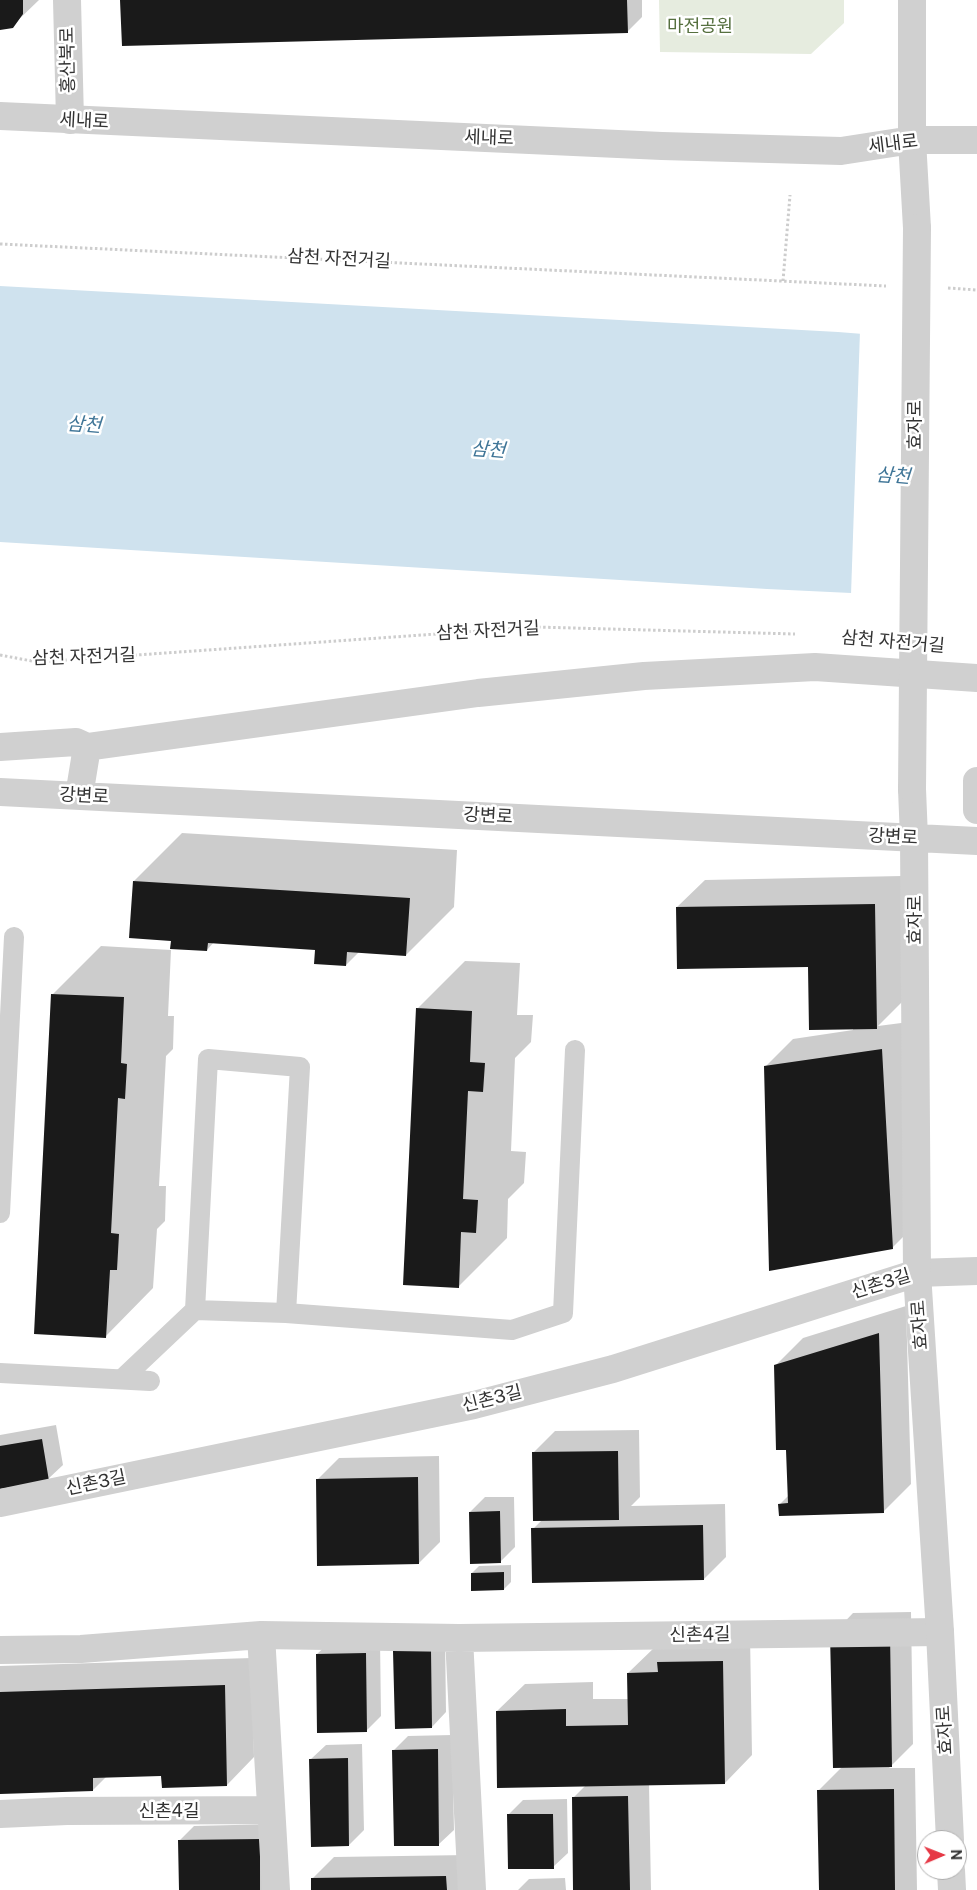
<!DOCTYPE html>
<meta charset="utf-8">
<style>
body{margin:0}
#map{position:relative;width:977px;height:1890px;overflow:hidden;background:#fff;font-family:"Public Sans",sans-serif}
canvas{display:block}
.north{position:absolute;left:917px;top:1830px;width:50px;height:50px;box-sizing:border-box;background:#fff;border:1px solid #adadad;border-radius:50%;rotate:89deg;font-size:14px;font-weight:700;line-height:20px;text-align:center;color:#333}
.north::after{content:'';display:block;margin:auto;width:18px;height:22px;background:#e63946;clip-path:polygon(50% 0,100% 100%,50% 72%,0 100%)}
</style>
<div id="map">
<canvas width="977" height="1890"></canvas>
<div class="north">N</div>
</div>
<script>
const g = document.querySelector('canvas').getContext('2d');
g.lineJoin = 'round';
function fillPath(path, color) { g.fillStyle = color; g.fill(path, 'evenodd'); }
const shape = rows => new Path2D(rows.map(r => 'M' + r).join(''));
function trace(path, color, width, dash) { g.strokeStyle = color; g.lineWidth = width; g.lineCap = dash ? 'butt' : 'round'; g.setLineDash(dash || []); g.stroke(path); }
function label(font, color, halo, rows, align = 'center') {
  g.font = font + ' "Public Sans","Noto Sans KR",sans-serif'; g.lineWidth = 5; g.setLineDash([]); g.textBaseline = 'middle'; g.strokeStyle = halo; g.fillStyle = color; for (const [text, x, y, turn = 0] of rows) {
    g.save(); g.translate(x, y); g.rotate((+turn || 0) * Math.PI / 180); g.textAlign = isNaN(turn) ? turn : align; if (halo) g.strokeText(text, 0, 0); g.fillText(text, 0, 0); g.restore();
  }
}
fillPath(shape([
 [659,0,844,0,844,23,811,54,660,52]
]), '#e6ecdf');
fillPath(shape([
 [0,286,838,332,977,343,977,599,767,589,0,542]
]), '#cfe2ee');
fillPath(shape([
 [860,331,977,340,977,601,851,595]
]), '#fff');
fillPath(shape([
 [0,0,39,0,12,26,0,29],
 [122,0,642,0,642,17,627,32],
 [182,833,457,850,454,907,406,955,359,952,346,965,316,949,214,942,207,950,172,940,134,881],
 [902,876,904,1000,878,1026,909,1022,920,1220,892,1248,765,1067,793,1039,853,1030,853,1028,809,966,677,907,705,880],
 [101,946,171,950,168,1016,174,1016,173,1049,166,1056,159,1186,166,1186,165,1221,157,1229,153,1288,105,1337,53,994],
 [465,961,520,963,517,1015,533,1015,531,1042,515,1058,511,1151,526,1152,524,1183,508,1199,507,1238,459,1286,417,1009],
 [906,1306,911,1484,883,1512,780,1504,789,1495,787,1448,775,1366,803,1338],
 [56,1425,63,1465,48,1479,0,1487,0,1435],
 [639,1430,640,1497,631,1506,725,1504,726,1557,704,1579,533,1529,542,1520,533,1453,555,1431],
 [439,1456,440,1542,419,1563,317,1480,339,1458],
 [485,1497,514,1497,515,1547,500,1562,470,1512],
 [511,1565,511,1582,504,1589,472,1573,479,1566],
 [911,1612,913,1744,889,1768,915,1768,917,1890,820,1890,819,1790,843,1766,832,1635,853,1613],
 [750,1634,752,1755,725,1783,649,1784,651,1890,574,1890,573,1798,586,1785,497,1711,525,1684,593,1682,593,1699,629,1699,628,1673,656,1646],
 [410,1636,445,1636,446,1712,432,1727,395,1651],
 [380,1639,381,1716,366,1731,317,1654,332,1640],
 [252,1658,254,1757,227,1785,163,1775,106,1777,93,1790,0,1792,0,1666],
 [452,1735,454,1830,439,1844,393,1751,408,1736],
 [362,1744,364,1830,349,1845,311,1759,326,1745],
 [567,1799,568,1853,553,1867,508,1815,523,1800],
 [274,1824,267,1890,180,1890,179,1841,194,1826],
 [468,1855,468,1890,312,1890,312,1879,334,1857],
 [565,1878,566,1890,518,1890,529,1879]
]), '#0003');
fillPath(shape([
 [0,0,23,0,23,14,13,28,0,30],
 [120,0,627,0,628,33,122,46],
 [133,881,410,898,406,956,347,952,346,966,314,964,315,950,208,943,207,951,170,949,171,941,129,938],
 [875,904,877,1029,809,1030,808,967,677,969,676,907],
 [51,994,124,997,121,1063,127,1064,125,1099,118,1098,111,1233,119,1234,117,1270,110,1270,106,1338,34,1334],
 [416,1008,472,1011,470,1062,485,1063,483,1092,468,1091,463,1199,478,1200,476,1233,461,1232,459,1288,403,1285],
 [882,1049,893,1249,769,1271,764,1066],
 [879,1333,884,1513,779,1516,778,1504,788,1503,786,1450,776,1450,774,1365],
 [42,1439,49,1481,0,1489,0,1446],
 [618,1451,619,1520,533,1521,532,1452],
 [418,1477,419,1564,317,1566,316,1479],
 [500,1511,501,1563,470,1564,469,1512],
 [703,1525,704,1580,532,1583,531,1528],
 [504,1572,504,1590,471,1591,471,1573],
 [890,1633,892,1767,833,1768,830,1634],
 [431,1650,432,1728,395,1729,393,1651],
 [366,1653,367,1732,317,1733,316,1654],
 [723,1661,725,1784,497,1788,496,1711,566,1709,566,1726,628,1725,627,1673,658,1672,657,1662],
 [225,1685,227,1786,162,1788,161,1776,93,1778,93,1791,0,1794,0,1692],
 [438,1749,439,1846,394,1846,392,1750],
 [348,1758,349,1846,311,1847,309,1759],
 [894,1789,895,1890,819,1890,817,1790],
 [628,1796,630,1890,573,1890,572,1797],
 [507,1814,553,1814,554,1869,508,1869],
 [260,1839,260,1890,179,1890,178,1840],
 [446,1876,447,1890,311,1890,311,1878]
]), '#1a1a1a');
trace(shape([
 [0,244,886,286],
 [783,281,790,195],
 [948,288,977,290],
 [0,655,37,662,536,627,795,634]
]), '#cdcdcd', 3, [2.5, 2.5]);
trace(shape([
 [0,1213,14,937],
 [195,1310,208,1059,300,1067,286,1313],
 [0,1373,150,1381],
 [122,1379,195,1310,286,1313,512,1330,563,1313,575,1050]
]), '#d0d0d0', 20);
trace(shape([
 [67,0,70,120],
 [0,1503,474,1405,613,1369,917,1273,977,1271],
 [261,1635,276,1890],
 [459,1638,472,1890],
 [0,1650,81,1649,261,1635,459,1638,940,1632],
 [0,1814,67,1811,271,1810]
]), '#d0d0d0', 28);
trace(shape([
 [912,0,912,140,917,228],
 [0,116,662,146,841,151,912,140,977,140],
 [0,747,76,742,87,747],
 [977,781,977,810],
 [912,789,914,838,917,1273,940,1632,950,1840],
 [0,792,977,841],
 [79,796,87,747,478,693,644,676,815,667,977,678],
 [951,1870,952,1890]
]), '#d0d0d0', 28);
trace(shape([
 [912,789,917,228]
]), '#d0d0d0', 28);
label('18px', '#56703f', '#fff', [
 ["마전공원",700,26]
]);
label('18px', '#333', '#fff', [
 ["홍산북로",68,60,-91],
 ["세내로",84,121,3],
 ["세내로",489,138,2],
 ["세내로",893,144,-7],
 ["삼천 자전거길",339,259,3],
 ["효자로",915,425,-90],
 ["삼천 자전거길",488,631,-3],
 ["삼천 자전거길",893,642,5],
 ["삼천 자전거길",84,657,-2],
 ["강변로",84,796,3],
 ["강변로",488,816,3],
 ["강변로",893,837,3],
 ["효자로",915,920,-90],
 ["신촌3길",881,1284,-17],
 ["효자로",920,1325,-94],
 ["신촌3길",492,1399,-14],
 ["신촌3길",96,1483,-12],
 ["신촌4길",700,1635,-1],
 ["효자로",945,1730,-93],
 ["신촌4길",169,1811]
]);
label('italic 19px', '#3f7597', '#fff', [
 ["삼천",84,425,4],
 ["삼천",488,450,4],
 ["삼천",893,476,4]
]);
</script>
